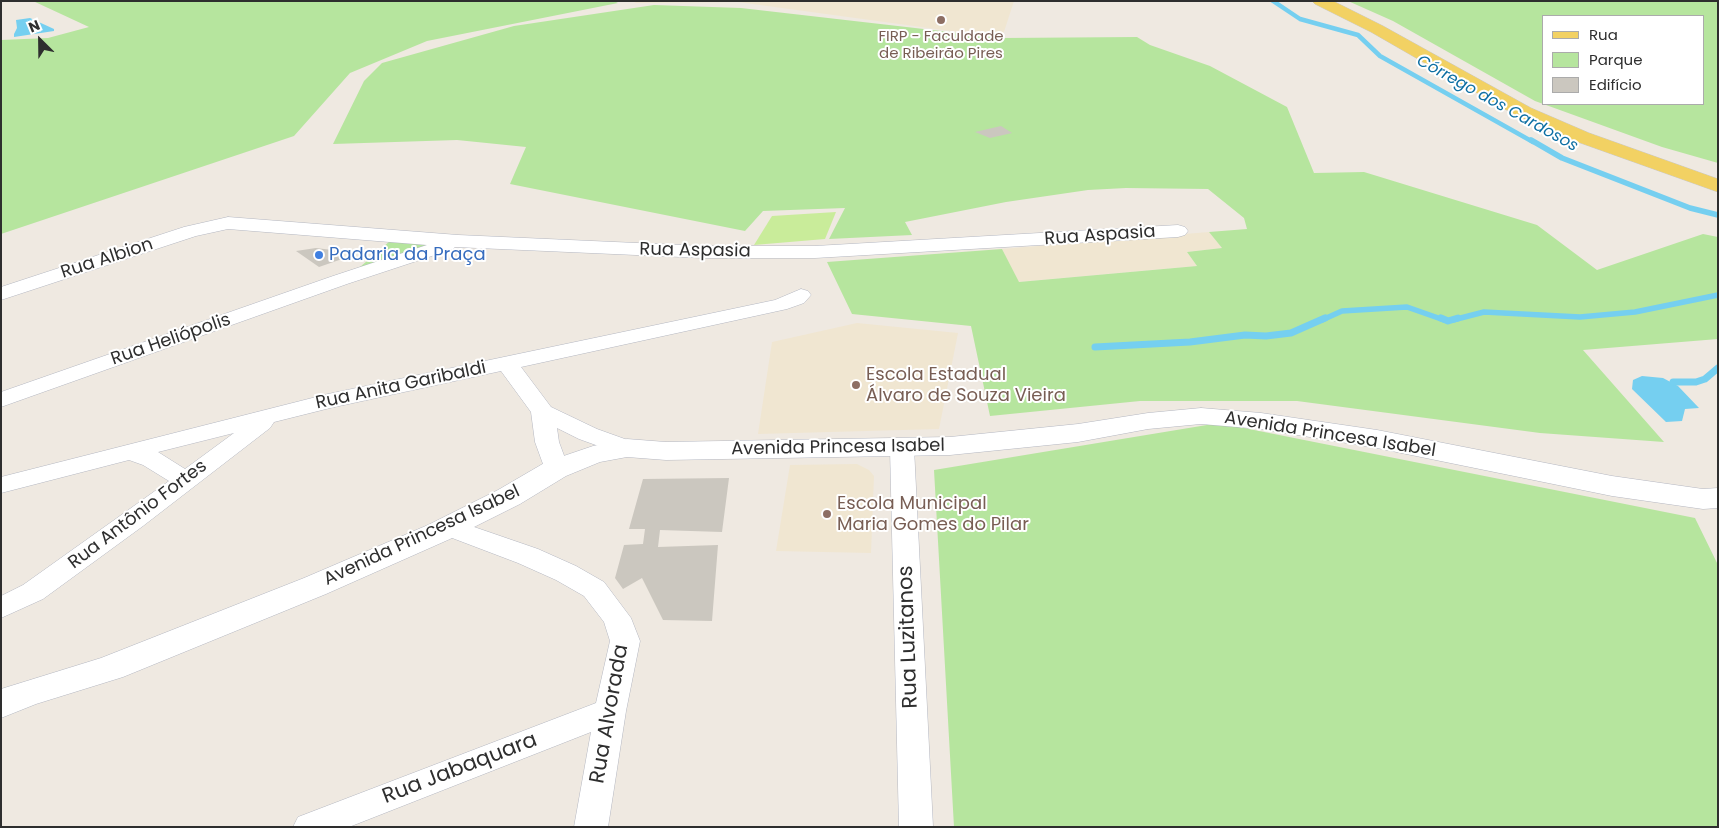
<!DOCTYPE html>
<meta charset="utf-8">
<style>
body{margin:0}
#map{position:relative;width:1719px;height:828px;overflow:hidden;background:#efe9e1;font-family:Poppins,sans-serif}
canvas{display:block}
.frame{position:absolute;inset:0;border:2px solid #2e2e2e;pointer-events:none}
.legend{position:absolute;left:1542px;top:15px;width:162px;height:90px;box-sizing:border-box;background:#fff;border:1px solid #ababab;margin:0;padding:6px 9px;list-style:none;font-size:15px;color:#2e2e2e}
.legend li{display:flex;align-items:center;gap:10px;height:25px}
.legend b{width:25px;border:1px solid #ababab}
.north{position:absolute;left:15px;top:15px;width:50px;height:50px;-webkit-text-stroke:4px #fff;paint-order:stroke;rotate:337deg;font-size:14px;font-weight:700;line-height:20px;text-align:center;color:#2e2e2e}
.north::after{content:'';display:block;margin:auto;width:18px;height:22px;background:#2e2e2e;clip-path:polygon(50% 0,100% 100%,50% 72%,0 100%)}
</style>
<div id="map">
<canvas width="1719" height="828"></canvas>
<div class="frame"></div>
<ul class="legend">
<li><b style="height:6px;background:#f2d163"></b>Rua</li>
<li><b style="height:14px;background:#b6e59e"></b>Parque</li>
<li><b style="height:14px;background:#cbc7bf"></b>Edifício</li>
</ul>
<div class="north">N</div>
</div>
<script>
const g = document.querySelector('canvas').getContext('2d');
g.lineJoin = 'round';
function fillPath(path, color) { g.fillStyle = color; g.fill(path, 'evenodd'); }
const shape = rows => new Path2D(rows.map(r => 'M' + r).join(''));
function trace(path, color, width, dash) { g.strokeStyle = color; g.lineWidth = width; g.lineCap = dash ? 'butt' : 'round'; g.setLineDash(dash || []); g.stroke(path); }
function label(font, color, halo, rows, align = 'center') {
  g.font = font + ' Poppins,sans-serif'; g.lineWidth = 4; g.setLineDash([]); g.textBaseline = 'middle'; g.strokeStyle = halo; g.fillStyle = color; for (const [text, x, y, turn = 0] of rows) {
    g.save(); g.translate(x, y); g.rotate((+turn || 0) * Math.PI / 180); g.textAlign = isNaN(turn) ? turn : align; if (halo) g.strokeText(text, 0, 0); g.fillText(text, 0, 0); g.restore();
  }
}
fillPath(shape([
 [632,1,1014,1,1002,38,738,2,636,3],
 [1209,232,1222,248,1187,252,1197,266,1018,282,1002,249],
 [857,323,958,333,939,429,758,434,772,342],
 [857,464,869,470,874,476,871,553,776,551,790,465]
]), '#f0e6d1');
fillPath(shape([
 [33,1,614,1,618,3,427,41,350,73,294,136,1,234,1,40,48,38,89,27],
 [1348,1,1718,1,1718,163,1662,147,1535,101,1393,21],
 [1543,16,1703,16,1703,104,1543,104],
 [654,5,741,8,1002,38,1137,37,1150,45,1210,66,1287,107,1314,173,1364,172,1537,225,1597,270,1703,234,1718,237,1718,339,1583,350,1664,442,1540,433,1297,401,1140,401,990,416,971,326,852,314,827,262,1002,249,1019,282,1197,266,1187,252,1222,248,1209,232,1247,229,1244,218,1208,189,1126,188,1088,190,1006,202,905,222,912,235,829,239,845,208,763,211,745,231,510,184,526,147,457,140,333,144,364,81,382,63,514,26],
 [391,240,436,242,354,272,373,256],
 [1219,423,1695,518,1718,565,1718,827,954,827,934,470]
]), '#b6e59e');
fillPath(shape([
 [836,212,825,239,754,245,772,216]
]), '#c9ec9a');
fillPath(shape([
 [30,18,54,29,54,31,14,37,14,34,17,28,16,20],
 [1642,376,1663,378,1678,386,1699,408,1685,409,1682,421,1666,422,1632,389,1633,380]
]), '#75cff0');
trace(shape([
 [1273,1,1300,19,1358,35,1380,56,1533,142]
]), '#75cff0', 4.5);
trace(shape([
 [1531,140,1562,158,1690,208,1718,215],
 [1322,320,1342,311,1407,307,1444,320],
 [1453,320,1484,312,1580,317,1635,312,1718,295]
]), '#75cff0', 5.5);
trace(shape([
 [1441,318,1448,321,1458,318],
 [1095,347,1190,342,1245,335,1266,336,1291,333,1325,318],
 [1673,382,1696,382,1705,379,1718,368]
]), '#75cff0', 7);
fillPath(shape([
 [1001,126,1012,133,990,138,975,132],
 [316,248,332,250,342,259,319,267,296,251],
 [729,478,722,532,660,530,658,547,718,545,712,621,663,620,642,578,623,589,615,578,624,545,643,544,645,529,629,529,643,479]
]), '#cbc7bf');
const street = shape([
 [228,217,458,235,704,246,815,246,1178,225,1185,227,1188,231,1185,235,1178,237,815,258,704,258,455,247,453,249,347,284,1,407,1,392,333,276,427,245,228,229,196,236,1,300,1,287,184,227,228,217],
 [801,289,808,291,811,295,804,303,787,309,521,367,551,407,597,429,636,443,639,448,636,453,627,456,618,453,579,439,557,428,559,442,569,469,565,475,556,477,547,475,535,442,531,412,501,371,330,408,274,422,270,428,143,526,43,599,1,618,1,596,23,585,169,481,143,465,129,460,1,493,1,477,328,394,775,300,801,289],
 [234,433,185,469,158,452,234,433],
 [902,440,911,443,914,448,933,827,899,827,890,448,893,443,902,440],
 [448,518,538,549,576,566,604,582,631,618,640,641,626,711,608,827,574,827,591,732,349,827,293,827,298,817,596,703,610,641,604,622,584,596,556,580,518,563,439,533,435,527,439,521,448,518]
]);
const secondary = shape([
 [1201,408,1261,413,1377,430,1612,476,1703,489,1718,488,1718,508,1703,509,1612,496,1377,448,1261,429,1201,424,1148,429,1078,442,950,455,666,460,627,457,600,462,566,476,520,504,450,539,326,594,123,677,36,704,1,718,1,689,101,658,304,578,428,525,498,490,546,462,593,446,627,439,666,442,950,437,1078,424,1148,413,1201,408]
]);
const primary = shape([
 [1312,1,1333,1,1383,26,1531,108,1589,133,1718,179,1718,192,1575,141,1517,116,1371,32,1315,4,1312,1]
]);
trace(street, '#b4b7c1', 1);
trace(secondary, '#b4b7c1', 1);
trace(primary, '#c9c9c9', 1);
fillPath(street, '#fff');
fillPath(secondary, '#fff');
fillPath(primary, '#f2d163');
for (const [x, y, r, color] of [
 [941,20,5,"#8d6e63"],
 [319,255,5,"#3f7fe0"],
 [856,385,5,"#8d6e63"],
 [827,514,5,"#8d6e63"]
]) { const dot = new Path2D(); dot.arc(x, y, r, 0, 2 * Math.PI); g.fillStyle = color; g.fill(dot); trace(dot, '#fff', 2); }
label('15px', '#785e54', '#fff', [
 ["FIRP - Faculdade",941,37],
 ["de Ribeirão Pires",941,54]
]);
label('italic 16px', '#0d6fa3', '#fff', [
 ["Córrego dos Cardosos",1497,104,29]
]);
label('18px', '#2e2e2e', '#fff', [
 ["Rua Aspasia",1100,236,-4],
 ["Rua Aspasia",695,251,1],
 ["Rua Albion",107,259,-18],
 ["Rua Heliópolis",171,340,-19],
 ["Rua Anita Garibaldi",401,386,-12],
 ["Avenida Princesa Isabel",1330,435,9],
 ["Avenida Princesa Isabel",838,448,-1],
 ["Rua Antônio Fortes",138,515,-37],
 ["Avenida Princesa Isabel",422,536,-25]
]);
label('18px', '#366cbe', '#fff', [
 ["Padaria da Praça",329,255]
], 'left');
label('18px', '#785e54', '#fff', [
 ["Escola Estadual",866,375],
 ["Álvaro de Souza Vieira",866,396],
 ["Escola Municipal",837,504],
 ["Maria Gomes do Pilar",837,525]
], 'left');
label('21px', '#2e2e2e', '#fff', [
 ["Rua Luzitanos",909,637,-92],
 ["Rua Alvorada",610,714,-80],
 ["Rua Jabaquara",460,769,-21]
]);
</script>
